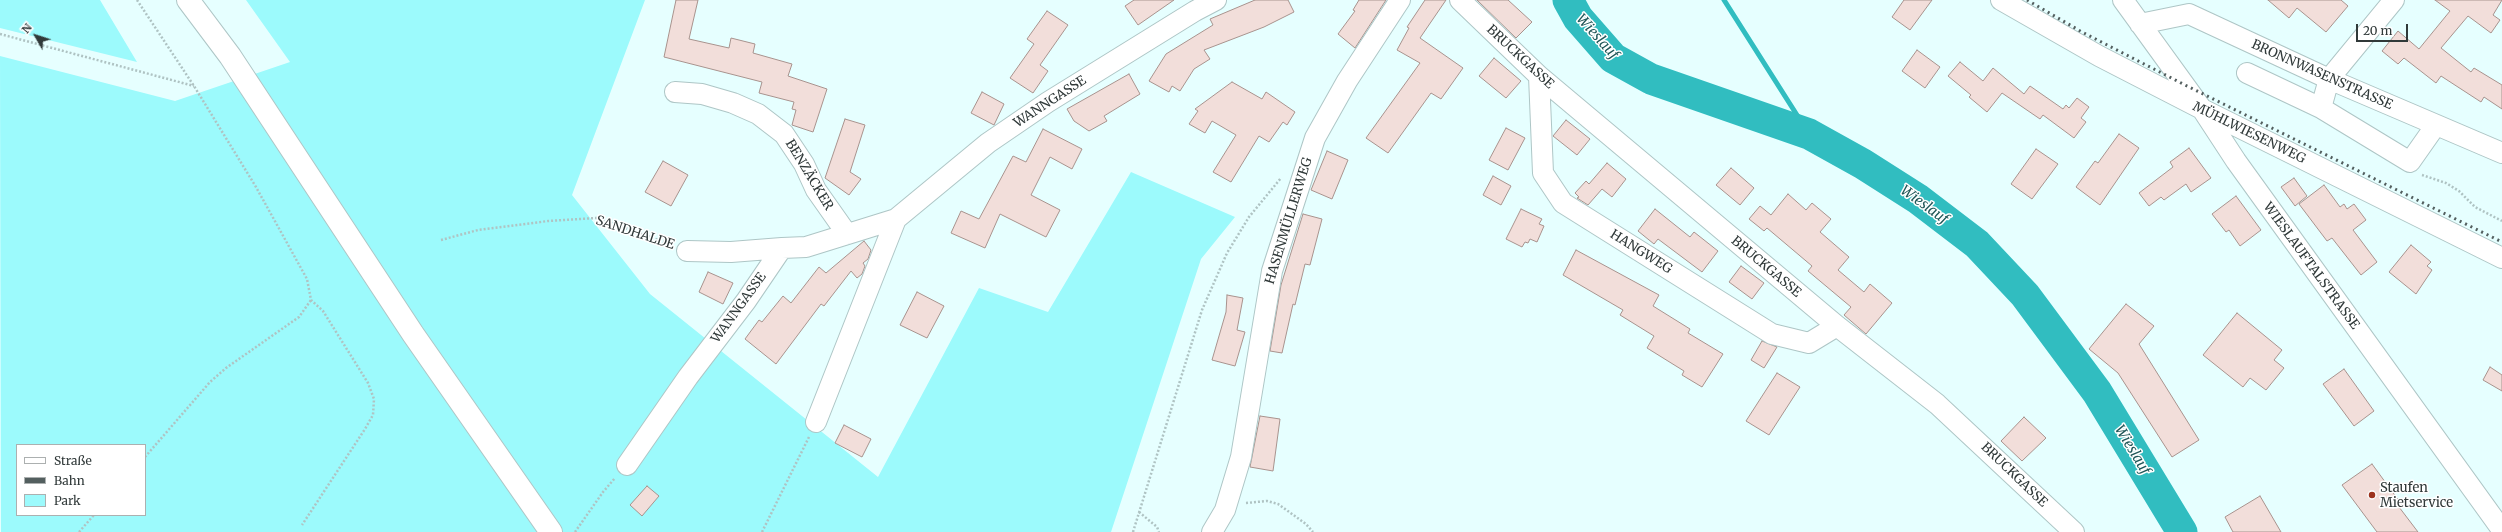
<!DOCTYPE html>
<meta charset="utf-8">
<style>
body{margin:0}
#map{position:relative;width:2502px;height:532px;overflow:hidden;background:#e6ffff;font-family:Merriweather,serif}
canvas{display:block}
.legend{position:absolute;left:16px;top:444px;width:130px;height:72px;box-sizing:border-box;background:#fff;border:1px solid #acb0b0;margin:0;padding:5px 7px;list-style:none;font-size:12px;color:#303939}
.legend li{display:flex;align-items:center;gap:8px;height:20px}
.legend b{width:20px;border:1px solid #acb0b0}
.north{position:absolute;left:16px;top:16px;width:40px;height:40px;-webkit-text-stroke:3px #fff;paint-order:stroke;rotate:309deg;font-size:11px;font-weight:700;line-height:16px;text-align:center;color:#303939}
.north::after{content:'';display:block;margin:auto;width:14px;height:18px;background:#303939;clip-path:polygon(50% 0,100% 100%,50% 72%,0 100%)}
.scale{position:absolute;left:2356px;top:24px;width:52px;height:18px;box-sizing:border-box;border:2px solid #303939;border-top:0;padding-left:5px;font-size:12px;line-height:14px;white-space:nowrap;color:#303939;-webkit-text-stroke:3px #fff;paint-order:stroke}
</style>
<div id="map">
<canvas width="2502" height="532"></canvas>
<ul class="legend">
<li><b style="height:5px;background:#fff"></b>Straße</li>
<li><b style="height:5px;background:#535f5f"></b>Bahn</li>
<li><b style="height:11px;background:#9cfafc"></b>Park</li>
</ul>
<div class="north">N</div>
<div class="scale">20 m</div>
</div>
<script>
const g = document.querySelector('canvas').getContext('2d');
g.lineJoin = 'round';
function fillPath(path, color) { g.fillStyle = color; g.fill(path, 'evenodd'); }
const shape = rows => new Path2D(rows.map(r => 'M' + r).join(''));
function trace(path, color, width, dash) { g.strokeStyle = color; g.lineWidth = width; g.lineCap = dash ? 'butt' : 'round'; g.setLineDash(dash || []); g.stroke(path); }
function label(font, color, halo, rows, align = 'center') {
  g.font = font + ' Merriweather,serif'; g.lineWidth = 3; g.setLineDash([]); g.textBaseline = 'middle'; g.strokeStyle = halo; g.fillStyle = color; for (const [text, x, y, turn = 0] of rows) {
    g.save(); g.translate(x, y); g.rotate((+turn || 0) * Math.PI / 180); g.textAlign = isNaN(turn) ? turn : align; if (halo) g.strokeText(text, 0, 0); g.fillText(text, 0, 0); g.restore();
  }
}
fillPath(shape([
 [0,0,100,0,137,62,0,28],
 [246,0,645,0,572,195,650,294,878,477,979,288,1048,312,1131,172,1235,217,1201,259,1111,532,1,532,0,56,175,101,290,62],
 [17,445,145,445,145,515,17,515]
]), '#9cfafc');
trace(shape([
 [1724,0,1809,134]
]), '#31bdc0', 5);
trace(shape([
 [1568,0,1578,18,1613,58,1651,79,1809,134,1863,164,1918,199,1977,244,2025,295,2097,392,2182,532]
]), '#31bdc0', 31);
const building = shape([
 [676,0,698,0,689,39,729,48,731,38,755,44,753,53,792,64,788,76,827,89,813,132,792,125,796,110,792,109,794,102,759,93,762,82,664,57,676,0],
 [1134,0,1174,0,1138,25,1125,6,1134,0],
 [1255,0,1288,0,1294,12,1264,27,1204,50,1210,59,1194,69,1180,91,1172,86,1169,92,1149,81,1166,54,1213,25,1210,19,1255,0],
 [1359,0,1386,0,1355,48,1338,34,1355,11,1353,10,1359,0],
 [1425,0,1446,0,1420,38,1463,68,1441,99,1431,93,1388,153,1366,138,1420,63,1397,50,1409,28,1407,27,1425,0],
 [1477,0,1508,0,1532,22,1516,38,1477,0],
 [1904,0,1932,0,1910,30,1892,17,1904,0],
 [2268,0,2341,0,2348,6,2326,32,2297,8,2289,18,2268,0],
 [2435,0,2502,0,2493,15,2500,20,2491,33,2468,16,2441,48,2471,72,2474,68,2502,85,2502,109,2484,97,2481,102,2441,76,2436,83,2404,58,2398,64,2382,51,2398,31,2419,49,2450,11,2435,0],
 [1047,11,1068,25,1040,65,1048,71,1033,93,1010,78,1034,44,1027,39,1047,11],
 [1917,50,1940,67,1925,88,1902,71,1917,50],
 [1494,58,1521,81,1506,98,1479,76,1494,58],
 [1960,62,1983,81,1993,68,2024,94,2030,86,2063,109,2066,105,2069,108,2077,98,2089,107,2081,118,2086,122,2074,138,2043,115,2040,119,2002,93,1987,112,1969,97,1971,95,1948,76,1960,62],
 [1129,74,1140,94,1104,116,1107,121,1089,131,1074,121,1067,109,1129,74],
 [1232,82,1262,99,1266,92,1295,112,1287,125,1283,122,1269,142,1259,136,1231,182,1213,172,1236,135,1212,121,1205,133,1189,124,1198,111,1195,109,1232,82],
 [982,92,1004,104,994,125,971,113,982,92],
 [845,119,865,125,850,172,861,179,849,195,825,178,845,119],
 [1566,120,1590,139,1577,155,1553,136,1566,120],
 [1506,128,1525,138,1508,170,1489,160,1506,128],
 [1043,129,1082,149,1072,169,1050,157,1031,195,1060,210,1046,237,1000,214,985,248,951,233,961,211,979,219,1013,156,1026,162,1043,129],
 [2119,134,2139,148,2100,205,2076,187,2095,161,2098,163,2119,134],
 [2189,148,2211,178,2191,192,2186,184,2164,200,2161,197,2149,206,2139,193,2173,167,2170,162,2189,148],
 [2036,149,2058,164,2032,199,2011,184,2036,149],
 [1327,151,1348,160,1332,199,1311,190,1327,151],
 [663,161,688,175,671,206,645,192,663,161],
 [1607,163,1626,179,1612,197,1602,189,1588,205,1577,198,1579,197,1575,193,1586,181,1589,184,1607,163],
 [1731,168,1754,188,1740,205,1716,185,1731,168],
 [1493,176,1511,186,1501,205,1483,195,1493,176],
 [2294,178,2307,196,2295,206,2281,187,2294,178],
 [2324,185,2340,207,2344,204,2347,209,2354,204,2366,220,2353,230,2377,262,2361,275,2332,238,2327,241,2299,204,2324,185],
 [1788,194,1806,210,1812,203,1831,219,1820,232,1849,257,1838,270,1864,292,1870,284,1892,303,1866,334,1844,315,1851,307,1808,271,1812,266,1767,228,1764,231,1749,219,1760,206,1771,215,1788,194],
 [2236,196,2261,230,2240,246,2229,230,2226,232,2212,214,2236,196],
 [1521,209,1542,219,1539,224,1544,226,1537,242,1530,239,1528,243,1525,242,1522,247,1506,239,1521,209],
 [1655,209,1690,237,1694,232,1718,251,1702,272,1658,239,1654,244,1638,231,1655,209],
 [1303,214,1322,219,1310,265,1305,264,1295,305,1293,304,1282,353,1270,351,1281,285,1303,214],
 [864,241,871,250,868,259,863,263,865,266,862,274,857,278,851,271,824,306,821,304,776,364,745,339,759,320,762,322,783,296,791,303,819,267,826,273,864,241],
 [2411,245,2431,262,2427,266,2432,270,2416,294,2389,272,2411,245],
 [1576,250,1659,295,1653,306,1690,329,1688,333,1723,354,1702,387,1682,375,1684,371,1647,348,1654,336,1620,315,1623,310,1563,275,1576,250],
 [1741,266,1764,283,1752,299,1729,282,1741,266],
 [708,272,733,283,723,304,699,292,708,272],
 [917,292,944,306,927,338,900,325,917,292],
 [1227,295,1243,298,1237,330,1245,332,1235,366,1212,360,1226,312,1227,295],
 [2126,304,2154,326,2139,344,2199,440,2172,457,2118,373,2089,349,2126,304],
 [2237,313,2282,350,2274,360,2284,368,2266,390,2250,378,2243,387,2203,355,2237,313],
 [1762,341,1777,347,1764,368,1751,360,1762,341],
 [2490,367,2502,375,2502,391,2483,380,2490,367],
 [2344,369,2374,411,2354,426,2323,384,2344,369],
 [1777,373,1800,387,1769,435,1746,421,1777,373],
 [1260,416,1280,419,1273,471,1250,467,1260,416],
 [2024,417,2046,438,2022,461,2001,441,2024,417],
 [844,425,871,439,862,457,835,443,844,425],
 [2372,464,2402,505,2399,507,2418,532,2377,532,2342,485,2372,464],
 [647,486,659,496,642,516,630,505,647,486],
 [2260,496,2281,532,2233,532,2225,517,2260,496]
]);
fillPath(building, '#f2deda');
trace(building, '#a8938e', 1);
const minor = shape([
 [1460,0,1539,76,1837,326,1937,404,2074,532],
 [2001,0,2099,56,2202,109,2502,258],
 [2123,0,2202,109,2236,161,2502,530],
 [2140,24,2189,14,2329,79,2502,153],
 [2247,73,2321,108,2410,162,2436,125],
 [1539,76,1543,173,1563,203,1772,334,1809,343,1837,326],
 [675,92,702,94,733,103,758,114,784,134,804,164,816,190,847,234],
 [2321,108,2329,79,2394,0],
 [687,251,731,252,782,248],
 [816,422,896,219],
 [627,465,688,377,746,301,782,248,806,247,896,219,988,143,1048,102,1195,11,1216,0],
 [1212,532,1225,510,1241,457,1272,271,1315,138,1347,81,1400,0]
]);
const major = shape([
 [188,0,230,56,413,334,551,532]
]);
trace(minor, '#aec6c6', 22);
trace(major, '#aec6c6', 24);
trace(shape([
 [137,0,194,86,256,187,307,279,311,300,323,311,368,383,374,399,373,415,365,429,302,525],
 [0,34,194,86],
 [2422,175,2446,183,2459,191,2475,207,2502,221],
 [441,240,478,230,548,221,597,218,670,244],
 [145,457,210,382,226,368,299,317,311,300],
 [1246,503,1267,501,1278,504,1306,524,1313,532],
 [1139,512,1157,527,1159,532],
 [79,532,94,515],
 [575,532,603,492,615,478],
 [762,532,809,437],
 [1133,532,1202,310,1227,253,1249,217,1281,178]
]), '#afc3c3', 2.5, [2, 2]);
trace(minor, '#fff', 20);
trace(major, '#fff', 22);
trace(shape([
 [2027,0,2082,32,2183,84,2502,242]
]), '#535f5f', 3, [2, 4]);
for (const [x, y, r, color] of [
 [2372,495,4,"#9c331e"]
]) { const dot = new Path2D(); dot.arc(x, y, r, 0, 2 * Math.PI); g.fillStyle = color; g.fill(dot); trace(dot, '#fff', 1.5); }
label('13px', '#303939', '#fff', [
 ["BRUCKGASSE",1520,57,43],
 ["BRONNWASENSTRASSE",2322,75,24],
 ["WANNGASSE",1050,102,-33],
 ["MÜHLWIESENWEG",2249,133,26],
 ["BENZÄCKER",809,175,59],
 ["HASENMÜLLERWEG",1289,221,-73],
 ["SANDHALDE",635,233,18],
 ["HANGWEG",1641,252,32],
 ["WIESLAUFTALSTRASSE",2311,266,54],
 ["BRUCKGASSE",1766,267,40],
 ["WANNGASSE",739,308,-54],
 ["BRUCKGASSE",2014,475,44]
]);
label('13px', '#303939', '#fff', [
 ["Staufen",2380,488],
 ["Mietservice",2380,503]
], 'left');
label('italic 14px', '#205758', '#fff', [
 ["Wieslauf",1597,37,48],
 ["Wieslauf",1924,205,36],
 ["Wieslauf",2132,450,59]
]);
</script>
